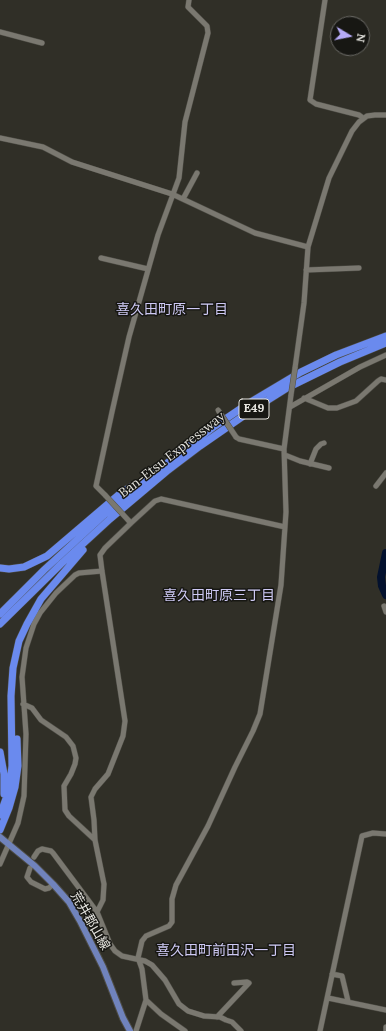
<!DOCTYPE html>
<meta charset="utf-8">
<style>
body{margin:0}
#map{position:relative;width:386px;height:1031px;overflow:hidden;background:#302f27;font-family:Lora,serif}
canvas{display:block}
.north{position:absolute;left:330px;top:16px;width:40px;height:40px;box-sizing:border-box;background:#171713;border:1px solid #6a6965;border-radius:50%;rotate:100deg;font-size:11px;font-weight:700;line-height:16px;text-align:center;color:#e6e5e0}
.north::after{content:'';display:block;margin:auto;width:14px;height:18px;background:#b6abf8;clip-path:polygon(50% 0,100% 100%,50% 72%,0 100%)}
</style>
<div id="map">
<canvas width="386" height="1031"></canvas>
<div class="north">N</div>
</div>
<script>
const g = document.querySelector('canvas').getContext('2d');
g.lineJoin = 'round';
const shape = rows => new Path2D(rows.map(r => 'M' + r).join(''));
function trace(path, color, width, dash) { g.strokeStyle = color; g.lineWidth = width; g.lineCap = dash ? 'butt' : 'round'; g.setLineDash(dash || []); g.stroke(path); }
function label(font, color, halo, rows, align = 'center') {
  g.font = font + ' Lora,"Noto Sans JP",serif'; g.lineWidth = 3; g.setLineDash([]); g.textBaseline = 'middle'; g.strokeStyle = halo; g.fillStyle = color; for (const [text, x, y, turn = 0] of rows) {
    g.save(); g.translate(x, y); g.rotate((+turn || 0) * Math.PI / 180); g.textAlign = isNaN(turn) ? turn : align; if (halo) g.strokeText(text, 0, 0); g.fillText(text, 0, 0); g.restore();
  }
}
trace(shape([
 [386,553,381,577,382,586,386,595]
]), '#03112e', 8);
const minor = shape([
 [325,0,310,100,316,104,359,115,363,118],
 [0,32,42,43],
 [0,138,43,147,72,162,172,194,255,233,308,247],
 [183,199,197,173],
 [101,258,148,269],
 [306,270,359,268],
 [295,368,304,303,308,247,329,178,352,131,359,122,367,116,375,115,386,115],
 [304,398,328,408,337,408,356,401,378,381,381,379,386,380],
 [290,407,360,367,386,355],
 [236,437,239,439,284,449],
 [285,455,300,461,329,468],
 [310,464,316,449,321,444,324,443],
 [376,486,386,473],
 [105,495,96,486,112,412,129,337,158,235,179,178,185,122,208,33,207,26,188,7,189,0],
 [131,523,155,501,161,499,285,527],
 [384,606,386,612],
 [23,704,32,708,41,720,66,737,73,746,76,758,75,764,71,774,64,786,65,810,69,816,95,840],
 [34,857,38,851,42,849,51,851,53,853,97,912,110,944,115,951,122,956,145,961,152,965,165,980,179,1004,188,1011,204,1016,220,1017,226,1020,232,1022,241,1031],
 [0,864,18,823,24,796,26,734,22,677,26,648,34,624,40,613,56,593,75,575,79,573,102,571],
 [30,868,27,877,31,882,45,889,49,888,53,884],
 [97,912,103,900,104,884,95,840,94,820,91,797,95,789,108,774,123,736,125,721,102,571,100,555,105,548,131,523,129,521],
 [332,974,342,976,348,1001],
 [328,998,386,1010],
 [146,1000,161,1014,185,1031],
 [217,1017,249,983,247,982,234,983],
 [136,1031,146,1000,142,969,138,958,142,941,146,936,169,926,172,922,172,899,176,885,208,826,235,767,253,731,260,714,281,585,286,512,284,449,291,395],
 [320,1031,362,836,373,833,386,834],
 [386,1031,386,1027]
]);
const major = shape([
 [0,837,35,866,53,884,69,902,80,921,103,967,123,1018,130,1031]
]);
const highway = shape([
 [0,568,9,569,24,567,47,556,122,492,134,485],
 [0,614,44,570,105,514,162,467,215,426,249,403,301,372,336,355,386,336],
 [0,624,61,564,110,519,167,471,200,446,252,410,287,388,340,362,386,343],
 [0,752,4,774,4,794],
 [0,815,9,790,12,766,11,696,13,668,19,641,27,624,41,599,83,550],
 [0,830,9,808,15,787,18,766,17,739]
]);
trace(minor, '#4e4d46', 6);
trace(major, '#4e4d46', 8);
trace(highway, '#4e4d46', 8);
trace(minor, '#7a7870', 5);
trace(major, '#7083bc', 6);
trace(highway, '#6a8aee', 7);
const minorBridge = shape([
 [291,395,295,368],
 [218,410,236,437],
 [105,495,129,521]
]);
trace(minorBridge, '#4e4d46', 6, []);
trace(minorBridge, '#7a7870', 5);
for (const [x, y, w] of [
 [254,409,30]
]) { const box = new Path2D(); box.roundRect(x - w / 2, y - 10, w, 20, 3); g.fillStyle = '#171713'; g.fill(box); trace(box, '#e6e5e0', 1); }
label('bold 12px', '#e6e5e0', null, [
 ["E49",254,409]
]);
label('13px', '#e6e5e0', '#171713', [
 ["Ban-Etsu Expressway",172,455,-38],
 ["荒井郡山線",90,921,60]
]);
label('14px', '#cec9f4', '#171713', [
 ["喜久田町原一丁目",172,310],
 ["喜久田町原三丁目",219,596],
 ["喜久田町前田沢一丁目",226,951]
]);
</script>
